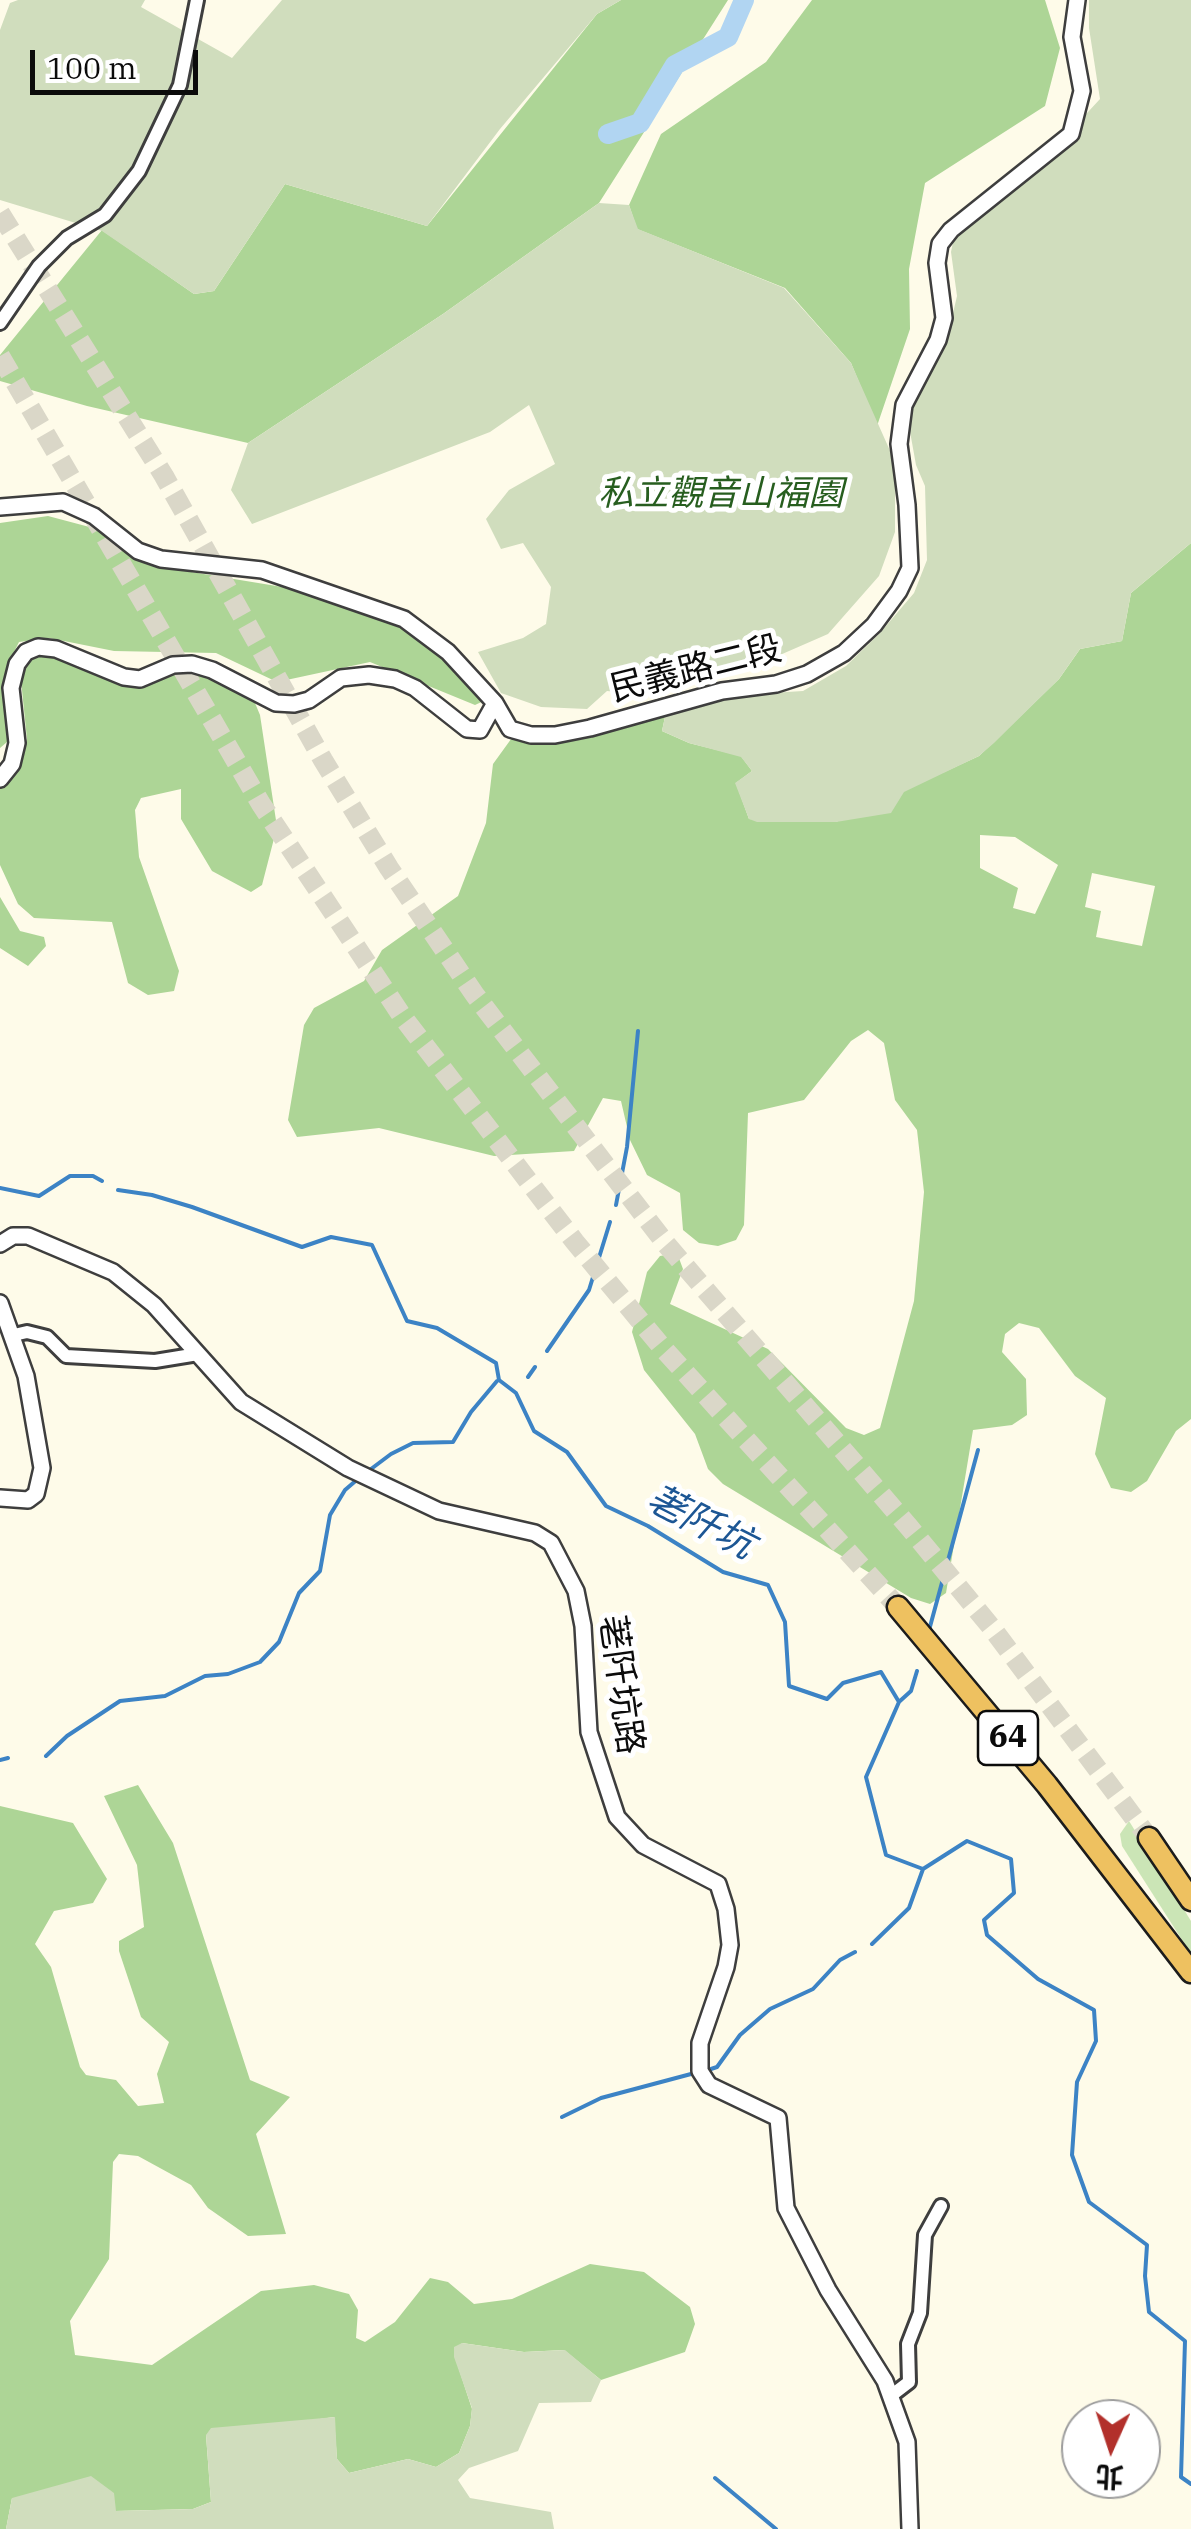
<!DOCTYPE html>
<meta charset="utf-8">
<style>
body{margin:0}
#map{position:relative;width:1191px;height:2529px;overflow:hidden;background:#fefbe9;font-family:"IBM Plex Serif","Noto Sans TC",serif}
canvas{display:block}
.north{position:absolute;left:1061px;top:2399px;width:100px;height:100px;box-sizing:border-box;background:#fff;border:2px solid #9d9d9d;border-radius:50%;rotate:183deg;font-size:28px;font-weight:700;line-height:40px;text-align:center;color:#0b0b0b}
.north::after{content:'';display:block;margin:auto;width:35px;height:45px;background:#b2302b;clip-path:polygon(50% 0,100% 100%,50% 72%,0 100%)}
.scale{position:absolute;left:30px;top:50px;width:168px;height:45px;box-sizing:border-box;border:5px solid #0b0b0b;border-top:0;padding-left:12px;font-size:30px;line-height:35px;white-space:nowrap;color:#0b0b0b;-webkit-text-stroke:8px #fff;paint-order:stroke}
</style>
<div id="map">
<canvas width="1191" height="2529"></canvas>
<div class="north">北</div>
<div class="scale">100 m</div>
</div>
<script>
const g = document.querySelector('canvas').getContext('2d');
g.lineJoin = 'round';
function fillPath(path, color) { g.fillStyle = color; g.fill(path, 'evenodd'); }
const shape = rows => new Path2D(rows.map(r => 'M' + r).join(''));
function trace(path, color, width, dash) { g.strokeStyle = color; g.lineWidth = width; g.lineCap = dash ? 'butt' : 'round'; g.setLineDash(dash || []); g.stroke(path); }
function label(font, color, halo, rows, align = 'center') {
  g.font = font + ' "IBM Plex Serif","Noto Sans TC",serif'; g.lineWidth = 10; g.setLineDash([]); g.textBaseline = 'middle'; g.strokeStyle = halo; g.fillStyle = color; for (const [text, x, y, turn = 0] of rows) {
    g.save(); g.translate(x, y); g.rotate((+turn || 0) * Math.PI / 180); g.textAlign = isNaN(turn) ? turn : align; if (halo) g.strokeText(text, 0, 0); g.fillText(text, 0, 0); g.restore();
  }
}
fillPath(shape([
 [1129,1821,1191,1921,1191,1954,1122,1846,1120,1834]
]), '#cbe5b6');
fillPath(shape([
 [621,0,728,0,599,203,443,314,248,443,87,406,0,381,0,355,102,230,194,294,214,291,285,184,427,226,597,14],
 [812,0,1045,0,1060,48,1045,106,925,183,909,269,910,329,877,426,851,363,785,288,637,229,629,205,661,134,766,62],
 [48,516,97,529,149,565,337,596,375,610,481,682,490,698,475,705,370,662,277,682,216,653,114,651,49,638,19,642,7,666,7,742,0,748,0,523],
 [1191,543,1191,1419,1176,1431,1147,1481,1131,1492,1111,1488,1095,1454,1106,1398,1075,1376,1039,1328,1019,1323,1005,1334,1002,1352,1026,1379,1027,1415,1012,1425,973,1430,946,1593,930,1604,911,1598,723,1484,708,1469,695,1434,644,1370,632,1332,647,1272,660,1256,677,1253,683,1269,670,1304,768,1349,846,1428,864,1435,880,1428,914,1301,924,1192,917,1130,895,1100,884,1043,868,1030,851,1041,804,1100,748,1113,744,1225,736,1240,718,1246,699,1243,683,1230,680,1193,647,1175,630,1140,621,1101,603,1098,574,1151,494,1156,379,1128,297,1137,288,1120,304,1025,314,1008,364,981,382,950,458,896,486,823,493,764,514,735,531,729,666,712,662,731,689,743,741,756,752,771,736,783,749,819,836,822,979,756,1059,679,1080,649,1122,641,1131,593],
 [980,835,1015,837,1058,865,1035,914,1013,908,1018,888,980,868],
 [1092,873,1155,886,1142,946,1096,937,1101,911,1085,907],
 [35,651,139,677,180,663,247,684,260,715,277,827,262,885,251,892,212,871,181,819,181,789,141,798,135,810,139,857,179,971,174,991,148,995,128,983,112,922,34,918,18,904,0,865,0,773,20,757,27,739,19,661],
 [0,897,20,931,44,937,46,946,28,966,0,948],
 [138,1785,173,1843,250,2080,290,2097,256,2134,286,2234,248,2236,208,2208,191,2185,138,2156,119,2154,113,2162,109,2259,70,2321,75,2355,152,2365,261,2291,314,2285,349,2294,358,2310,356,2338,365,2342,395,2322,430,2278,448,2282,474,2304,512,2299,590,2264,644,2272,690,2307,695,2324,685,2352,601,2380,564,2350,524,2352,462,2343,455,2357,472,2409,470,2426,459,2453,436,2467,408,2459,349,2473,337,2459,334,2417,206,2435,211,2502,193,2509,115,2511,12,2498,6,2529,0,2529,0,1806,73,1823,107,1879,93,1903,54,1911,35,1944,51,1967,80,2067,86,2075,116,2080,138,2106,164,2103,157,2074,169,2042,141,2017,119,1951,119,1941,144,1927,137,1865,104,1796]
]), '#add596');
fillPath(shape([
 [18,0,145,0,141,7,232,58,282,0,621,0,597,14,500,129,427,226,285,184,214,291,194,294,102,231,0,200,0,30,10,3],
 [1089,0,1191,0,1191,543,1131,593,1122,641,1080,649,1059,679,994,743,979,756,904,792,891,813,836,822,757,822,749,819,735,783,752,771,741,757,689,743,662,731,666,712,724,696,803,691,846,666,880,633,914,593,927,560,925,486,916,465,909,426,912,401,950,326,957,296,951,252,957,223,1063,139,1100,99,1089,28],
 [599,203,629,205,638,229,784,288,851,363,895,462,895,532,879,576,828,634,757,665,628,693,607,691,587,709,541,707,501,693,478,652,523,638,546,624,551,587,523,543,501,549,486,519,509,490,555,464,529,405,490,432,252,524,231,490,248,443,443,314],
 [462,2343,524,2352,565,2350,601,2380,591,2402,539,2403,518,2451,469,2468,458,2480,470,2498,551,2512,554,2529,6,2529,12,2498,91,2476,114,2493,116,2511,193,2509,211,2502,206,2435,211,2428,335,2417,337,2459,349,2473,408,2459,436,2467,459,2453,470,2426,472,2408,454,2357,454,2347]
]), '#d0ddbd');
trace(shape([
 [0,1188,39,1196,70,1176,93,1176,102,1181],
 [118,1190,152,1195,192,1207,302,1247,331,1237,372,1245,407,1321,437,1328,496,1363,499,1380,516,1393,534,1431,567,1452,606,1506,648,1526,723,1572,768,1585,785,1622,789,1686,827,1699,843,1683,881,1672,899,1702,866,1777,886,1855,923,1869,967,1841,1011,1859,1014,1893,984,1920,987,1935,1038,1979,1094,2010,1096,2041,1077,2082,1072,2155,1089,2202,1147,2245,1145,2276,1149,2312,1185,2341,1181,2477,1191,2484],
 [616,1205,627,1147,638,1031],
 [547,1351,589,1290,610,1222],
 [528,1377,535,1367],
 [367,1472,391,1454,413,1443,453,1442,471,1412,497,1381],
 [928,1634,978,1450],
 [900,1701,911,1691,917,1671],
 [46,1756,67,1736,120,1701,165,1696,205,1676,228,1674,260,1662,279,1642,299,1593,320,1571,330,1515,345,1490,359,1478],
 [0,1760,8,1758],
 [872,1944,909,1908,923,1869],
 [711,2069,717,2067,740,2035,770,2009,813,1989,840,1960,855,1952],
 [562,2117,601,2098,691,2074],
 [715,2478,776,2529]
]), '#3c83c5', 4);
trace(shape([
 [608,134,640,123,675,65,728,37,744,0]
]), '#b1d5f2', 20);
trace(shape([
 [0,213,164,476,323,760,389,868,475,995,666,1244,909,1527,992,1628,1149,1838],
 [0,356,261,804,402,1016,575,1242,661,1346,898,1607]
]), '#dad7c8', 20, [20, 10]);
const minor = shape([
 [0,323,39,266,67,238,105,215,139,171,180,85,197,0],
 [14,1335,27,1332,47,1337,66,1356,155,1361,198,1354],
 [892,2395,909,2382,908,2344,920,2313,925,2235,941,2206]
]);
const tertiary = shape([
 [0,507,63,502,94,516,138,551,161,559,262,570,404,619,448,652,495,703,510,729,531,735,555,735,590,728,722,691,776,684,807,674,844,653,874,625,899,591,910,568,907,505,899,444,904,405,938,340,944,318,937,263,940,244,951,230,1071,134,1082,91,1072,37,1077,0],
 [0,779,12,764,17,743,11,688,17,664,26,652,38,647,56,649,124,677,140,679,173,665,192,664,212,670,276,703,294,704,309,700,341,678,369,675,395,679,415,688,467,729,480,730,495,703],
 [0,1244,13,1236,28,1236,113,1272,154,1305,241,1402,348,1468,439,1511,535,1533,551,1543,576,1591,583,1626,589,1732,617,1817,643,1845,718,1884,726,1909,730,1945,726,1967,700,2043,700,2071,709,2085,778,2118,786,2208,828,2290,885,2381,907,2442,910,2529],
 [0,1303,26,1376,42,1468,36,1494,28,1500,0,1498]
]);
const trunk = shape([
 [898,1607,1047,1785,1191,1972],
 [1149,1838,1191,1900]
]);
trace(minor, '#3e3e3e', 18);
trace(tertiary, '#3e3e3e', 20);
trace(trunk, '#1c1c1c', 25);
trace(minor, '#fff', 12);
trace(tertiary, '#fff', 15);
trace(trunk, '#eec160', 20);
for (const [x, y, w] of [
 [1008,1738,60]
]) { const box = new Path2D(); box.roundRect(x - w / 2, y - 27, w, 54, 8); g.fillStyle = '#fff'; g.fill(box); trace(box, '#0b0b0b', 2.5); }
label('bold 32px', '#0b0b0b', null, [
 ["64",1008,1738]
]);
label('italic 35px', '#275e1f', '#fff', [
 ["私立觀音山福園",721,495]
]);
label('35px', '#0b0b0b', '#fff', [
 ["民義路二段",696,670,-14],
 ["荖阡坑路",620,1685,82]
]);
label('italic 38px', '#1c5694', '#fff', [
 ["荖阡坑",700,1523,27]
]);
</script>
